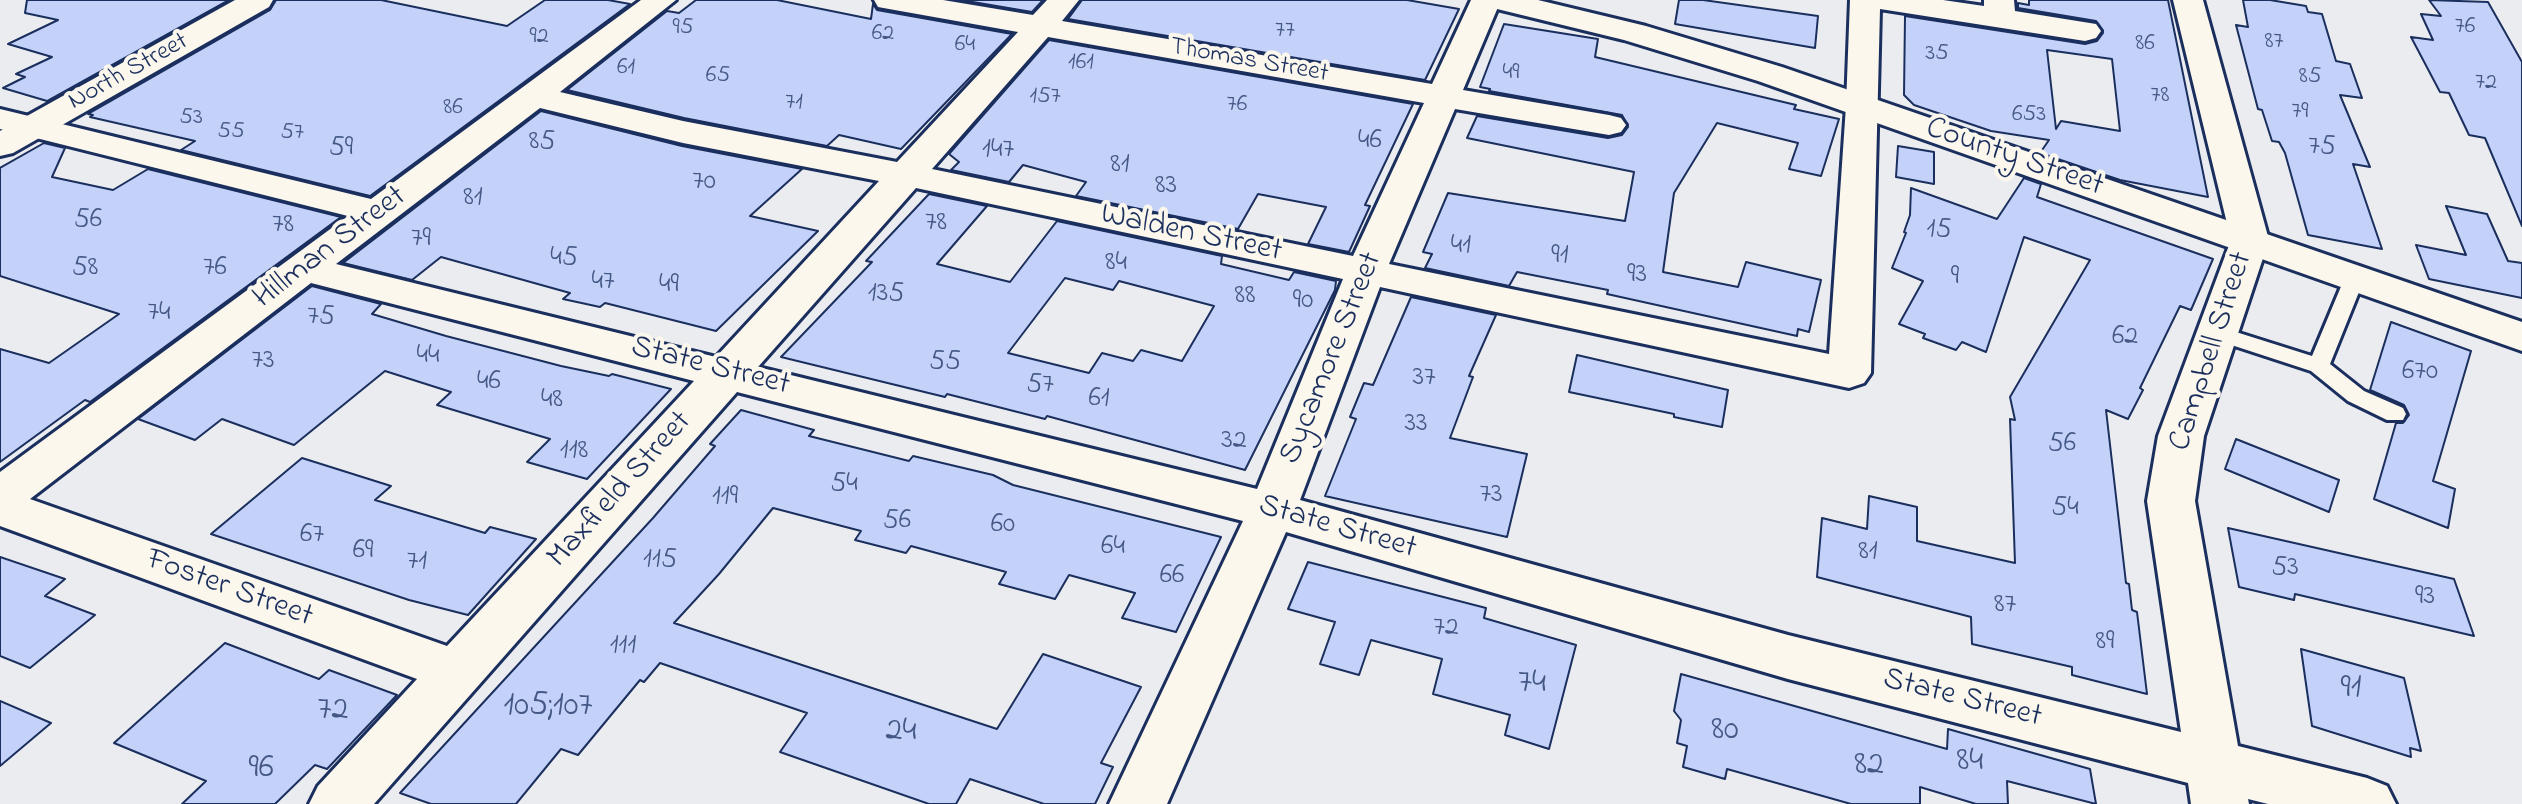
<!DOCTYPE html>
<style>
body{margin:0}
canvas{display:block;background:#eaecf0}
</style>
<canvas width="2522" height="804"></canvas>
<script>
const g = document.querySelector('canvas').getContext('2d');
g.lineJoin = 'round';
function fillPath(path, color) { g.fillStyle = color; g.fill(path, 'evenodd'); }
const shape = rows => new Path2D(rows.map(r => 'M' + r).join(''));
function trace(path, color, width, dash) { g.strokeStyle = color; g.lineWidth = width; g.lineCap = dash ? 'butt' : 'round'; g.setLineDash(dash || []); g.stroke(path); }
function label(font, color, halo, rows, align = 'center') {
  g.font = font + ' "Indie Flower",sans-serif'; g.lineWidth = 8; g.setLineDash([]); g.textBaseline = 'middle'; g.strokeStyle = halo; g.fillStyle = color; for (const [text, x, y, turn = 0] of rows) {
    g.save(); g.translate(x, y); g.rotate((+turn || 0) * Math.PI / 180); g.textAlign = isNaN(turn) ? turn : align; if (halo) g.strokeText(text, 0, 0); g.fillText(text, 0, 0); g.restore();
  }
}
const building = shape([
 [27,0,229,0,47,101,3,88,25,77,16,74,52,57,8,44,58,20,25,13,27,0],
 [276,0,381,0,507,26,545,0,608,0,630,4,370,196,181,150,195,141,90,117,93,115,88,114,270,10,276,0],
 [696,0,777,0,871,19,873,4,877,10,1012,34,901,149,839,135,827,146,684,118,567,90,667,11,679,13,696,0],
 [961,0,1043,0,1032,12,961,0],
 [1082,0,1407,0,1459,9,1425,80,1068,19,1082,0],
 [1679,0,1703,0,1818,16,1815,48,1675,24,1679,0],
 [2029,0,2168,0,2208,197,2120,180,2040,153,2049,140,1991,131,1914,105,1904,95,1905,16,2085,44,2097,41,2103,33,2096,21,2018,8,2018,3,2029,5,2029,0],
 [2047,50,2112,59,2120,131,2061,121,2056,129,2047,50],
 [2243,0,2270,0,2306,6,2308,12,2322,14,2336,61,2350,64,2362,98,2340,95,2370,167,2353,164,2382,249,2308,235,2285,153,2279,142,2272,141,2262,110,2258,109,2236,25,2248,27,2243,0],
 [2429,0,2488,2,2522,62,2522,226,2485,138,2469,135,2449,93,2440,92,2411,37,2433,40,2421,14,2441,16,2429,0],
 [1504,24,1598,39,1595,57,1796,105,1794,109,1839,119,1821,176,1789,169,1798,143,1717,123,1674,193,1663,272,1738,287,1746,262,1821,280,1809,332,1798,329,1797,336,1607,294,1608,290,1517,272,1509,286,1425,268,1432,254,1423,252,1448,193,1625,221,1634,172,1467,138,1477,116,1608,138,1622,135,1628,127,1622,115,1489,91,1490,89,1480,87,1504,24],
 [1049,40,1413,104,1365,205,1370,206,1349,252,1308,244,1326,207,1258,194,1238,229,1076,196,1086,182,1023,165,1009,182,951,170,959,162,949,154,1049,40],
 [541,111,682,146,802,169,750,216,818,231,716,331,605,303,600,307,563,299,570,293,441,257,412,280,343,263,541,111],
 [44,143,65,148,52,177,113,190,148,169,341,217,90,402,85,400,0,462,0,349,49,363,119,314,0,276,0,168,44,143],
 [1898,146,1934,152,1934,184,1896,177,1898,146],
 [2024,178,2041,184,2037,197,2213,259,2191,310,2180,306,2140,388,2143,390,2128,419,2106,410,2126,583,2129,584,2132,610,2137,612,2147,694,2072,675,2072,667,1972,644,1971,617,1817,577,1822,518,1867,529,1869,496,1917,507,1917,541,2015,563,2010,419,2015,420,2010,397,2090,260,2024,237,1986,352,1962,342,1956,350,1923,338,1925,334,1899,324,1923,281,1892,268,1906,233,1904,232,1910,215,1911,188,1997,219,2024,178],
 [929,194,987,206,937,264,1010,282,1057,221,1222,256,1221,264,1289,280,1294,272,1336,281,1335,290,1245,470,1047,416,1045,419,947,394,945,397,781,357,872,262,866,261,929,194],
 [1065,278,1113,290,1119,281,1214,306,1182,361,1141,350,1133,361,1102,353,1089,373,1008,353,1065,278],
 [2446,206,2487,214,2508,261,2522,263,2522,298,2429,279,2416,245,2466,255,2446,206],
 [312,286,381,304,372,314,446,336,561,366,609,376,612,374,671,389,587,479,527,462,550,439,437,405,451,392,385,371,294,445,222,419,195,440,138,419,312,286],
 [1411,297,1496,315,1469,376,1473,377,1450,438,1527,454,1507,537,1325,496,1356,419,1350,417,1364,383,1373,385,1411,297],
 [2391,322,2471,351,2433,481,2455,489,2448,528,2374,499,2396,423,2403,423,2409,415,2404,405,2370,390,2391,322],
 [1577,355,1728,390,1722,427,1674,417,1674,414,1569,392,1577,355],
 [741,410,814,430,809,436,909,461,913,456,993,475,1013,485,1221,537,1176,632,1122,618,1135,593,1069,575,1055,599,999,584,1006,572,911,546,906,553,855,540,861,531,773,508,719,574,674,623,997,729,1043,654,1141,687,1101,763,1113,767,1095,804,1044,804,970,779,956,804,929,804,780,752,807,713,660,663,644,682,640,680,578,755,561,749,516,804,431,804,400,793,653,518,715,446,710,444,741,410],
 [2236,439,2339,480,2329,512,2225,469,2236,439],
 [302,458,391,486,375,500,485,533,490,527,536,539,468,615,409,600,211,534,302,458],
 [2228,528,2454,579,2474,636,2295,594,2294,600,2239,587,2228,528],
 [0,557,65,579,45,596,95,615,30,668,0,656,0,557],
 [1308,562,1486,608,1484,618,1576,645,1549,749,1505,735,1510,715,1433,694,1442,659,1371,640,1359,675,1320,664,1335,622,1288,609,1308,562],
 [225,643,319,679,329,670,397,695,327,769,315,765,275,804,182,804,206,781,114,743,225,643],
 [2301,649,2404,678,2421,751,2410,748,2411,757,2312,726,2301,649],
 [1681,674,1947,749,1948,729,2090,769,2096,804,2007,781,2008,804,1976,804,1920,787,1920,804,1851,804,1727,769,1725,779,1683,767,1687,746,1677,743,1681,720,1674,711,1681,674],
 [0,701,51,723,0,766,0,701]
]);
fillPath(building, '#c4d2f9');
trace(building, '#1b2f5e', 2);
const lane = shape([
 [2355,271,2365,277,2330,364,2364,391,2403,408,2406,414,2403,420,2387,420,2348,401,2311,371,2210,338,2207,333,2217,326,2312,356,2345,277,2355,271]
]);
const street = shape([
 [641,0,676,0,560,92,683,121,897,162,1018,32,889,9,878,7,874,0,943,0,1033,15,1047,0,1079,0,1062,21,1432,84,1471,0,1501,0,1463,90,1609,115,1621,118,1626,125,1621,132,1609,135,1455,109,1389,264,1829,354,1846,106,1850,0,1943,0,1984,6,1984,0,2014,0,2015,11,2096,24,2101,31,2096,38,2085,41,1880,9,1871,373,1864,383,1849,388,1380,287,1300,500,1788,635,2181,732,2147,501,2158,436,2231,240,2173,0,2203,0,2269,240,2204,436,2195,501,2238,746,2367,778,2387,786,2396,804,2268,804,2248,799,2249,804,2191,804,2188,783,1788,679,1286,532,1167,804,1109,804,1243,521,737,392,374,804,309,804,318,786,417,679,0,526,0,472,348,216,0,129,0,109,371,199,641,0],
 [1048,37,1424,103,1353,256,932,169,1048,37],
 [540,108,683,143,879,181,716,357,336,264,540,108],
 [916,188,1343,279,1257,489,758,367,916,188],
 [311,283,694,381,447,646,30,499,311,283]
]);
const secondary = shape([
 [235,0,273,0,269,7,13,153,0,156,0,131,235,0],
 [1485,0,1538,0,1646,26,1782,67,2522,322,2522,351,1758,81,1624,40,1489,7,1485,0]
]);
trace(lane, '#1b2f5e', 6);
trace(street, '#1b2f5e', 6);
trace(secondary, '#1b2f5e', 6);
fillPath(lane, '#fbf7ec');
fillPath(street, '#fbf7ec');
fillPath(secondary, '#fbf7ec');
label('24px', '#455885', null, [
 ["76",2465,28],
 ["95",683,29],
 ["77",1285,32],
 ["62",883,35],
 ["92",539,38],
 ["87",2274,43],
 ["86",2145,45],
 ["64",965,46],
 ["35",1937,55],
 ["161",1081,64],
 ["61",626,69],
 ["49",1511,74],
 ["65",718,77],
 ["85",2310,78],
 ["72",2486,84],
 ["78",2160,97],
 ["157",1045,98],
 ["71",794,104],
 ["76",1237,106],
 ["86",453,109],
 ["79",2300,113],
 ["653",2029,116],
 ["53",191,119],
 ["55",231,133],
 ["57",292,134]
]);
label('26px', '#1b2f5e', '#fbf7ec', [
 ["Thomas Street",1249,62,10],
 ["North Street",129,73,-29]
]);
label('28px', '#455885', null, [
 ["46",1370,142],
 ["85",542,143],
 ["75",2322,148],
 ["59",341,149],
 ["147",998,151],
 ["81",1120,166],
 ["70",704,183],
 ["83",1166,187],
 ["81",473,199],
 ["56",88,221],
 ["78",936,224],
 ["78",283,226],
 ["15",1939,231],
 ["79",421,240],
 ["41",1461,247],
 ["91",1560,257],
 ["45",564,259],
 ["84",1116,264],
 ["58",85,269],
 ["76",215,269],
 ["93",1637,276],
 ["9",1955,278],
 ["47",603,283],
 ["49",669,286],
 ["135",886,295],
 ["88",1245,297],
 ["90",1303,302],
 ["74",159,314],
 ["75",321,318],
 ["62",2125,338],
 ["44",428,357],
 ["73",263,362],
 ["55",945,363],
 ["670",2420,373],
 ["37",1424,379],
 ["46",489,383],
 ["57",1040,386],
 ["61",1099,400],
 ["48",552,401],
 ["33",1416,425],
 ["32",1234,442],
 ["56",2062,445],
 ["118",574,452],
 ["54",844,485],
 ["73",1491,496],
 ["119",725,498],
 ["54",2065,509],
 ["56",897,522],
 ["60",1003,526],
 ["67",312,536],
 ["64",1113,548],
 ["69",363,552],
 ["81",1868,553],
 ["115",660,561],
 ["71",417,563],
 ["53",2285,569],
 ["66",1172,577],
 ["93",2425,598],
 ["87",2005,606],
 ["72",1446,629],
 ["89",2105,643],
 ["111",623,647]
]);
label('32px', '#1b2f5e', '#fbf7ec', [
 ["County Street",2014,159,19],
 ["Walden Street",1191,235,12],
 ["Hillman Street",331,249,-37],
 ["Campbell Street",2213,352,-72],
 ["Sycamore Street",1333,359,-68],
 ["State Street",710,368,14],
 ["Maxfield Street",621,491,-48],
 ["State Street",1337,529,16],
 ["Foster Street",229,590,20],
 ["State Street",1962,700,14]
]);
label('34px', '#455885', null, [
 ["74",1532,685],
 ["91",2351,690],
 ["105;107",548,708],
 ["72",333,712],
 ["80",1725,732],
 ["24",901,733],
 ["84",1970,763],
 ["82",1869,767],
 ["96",261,770]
]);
</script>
